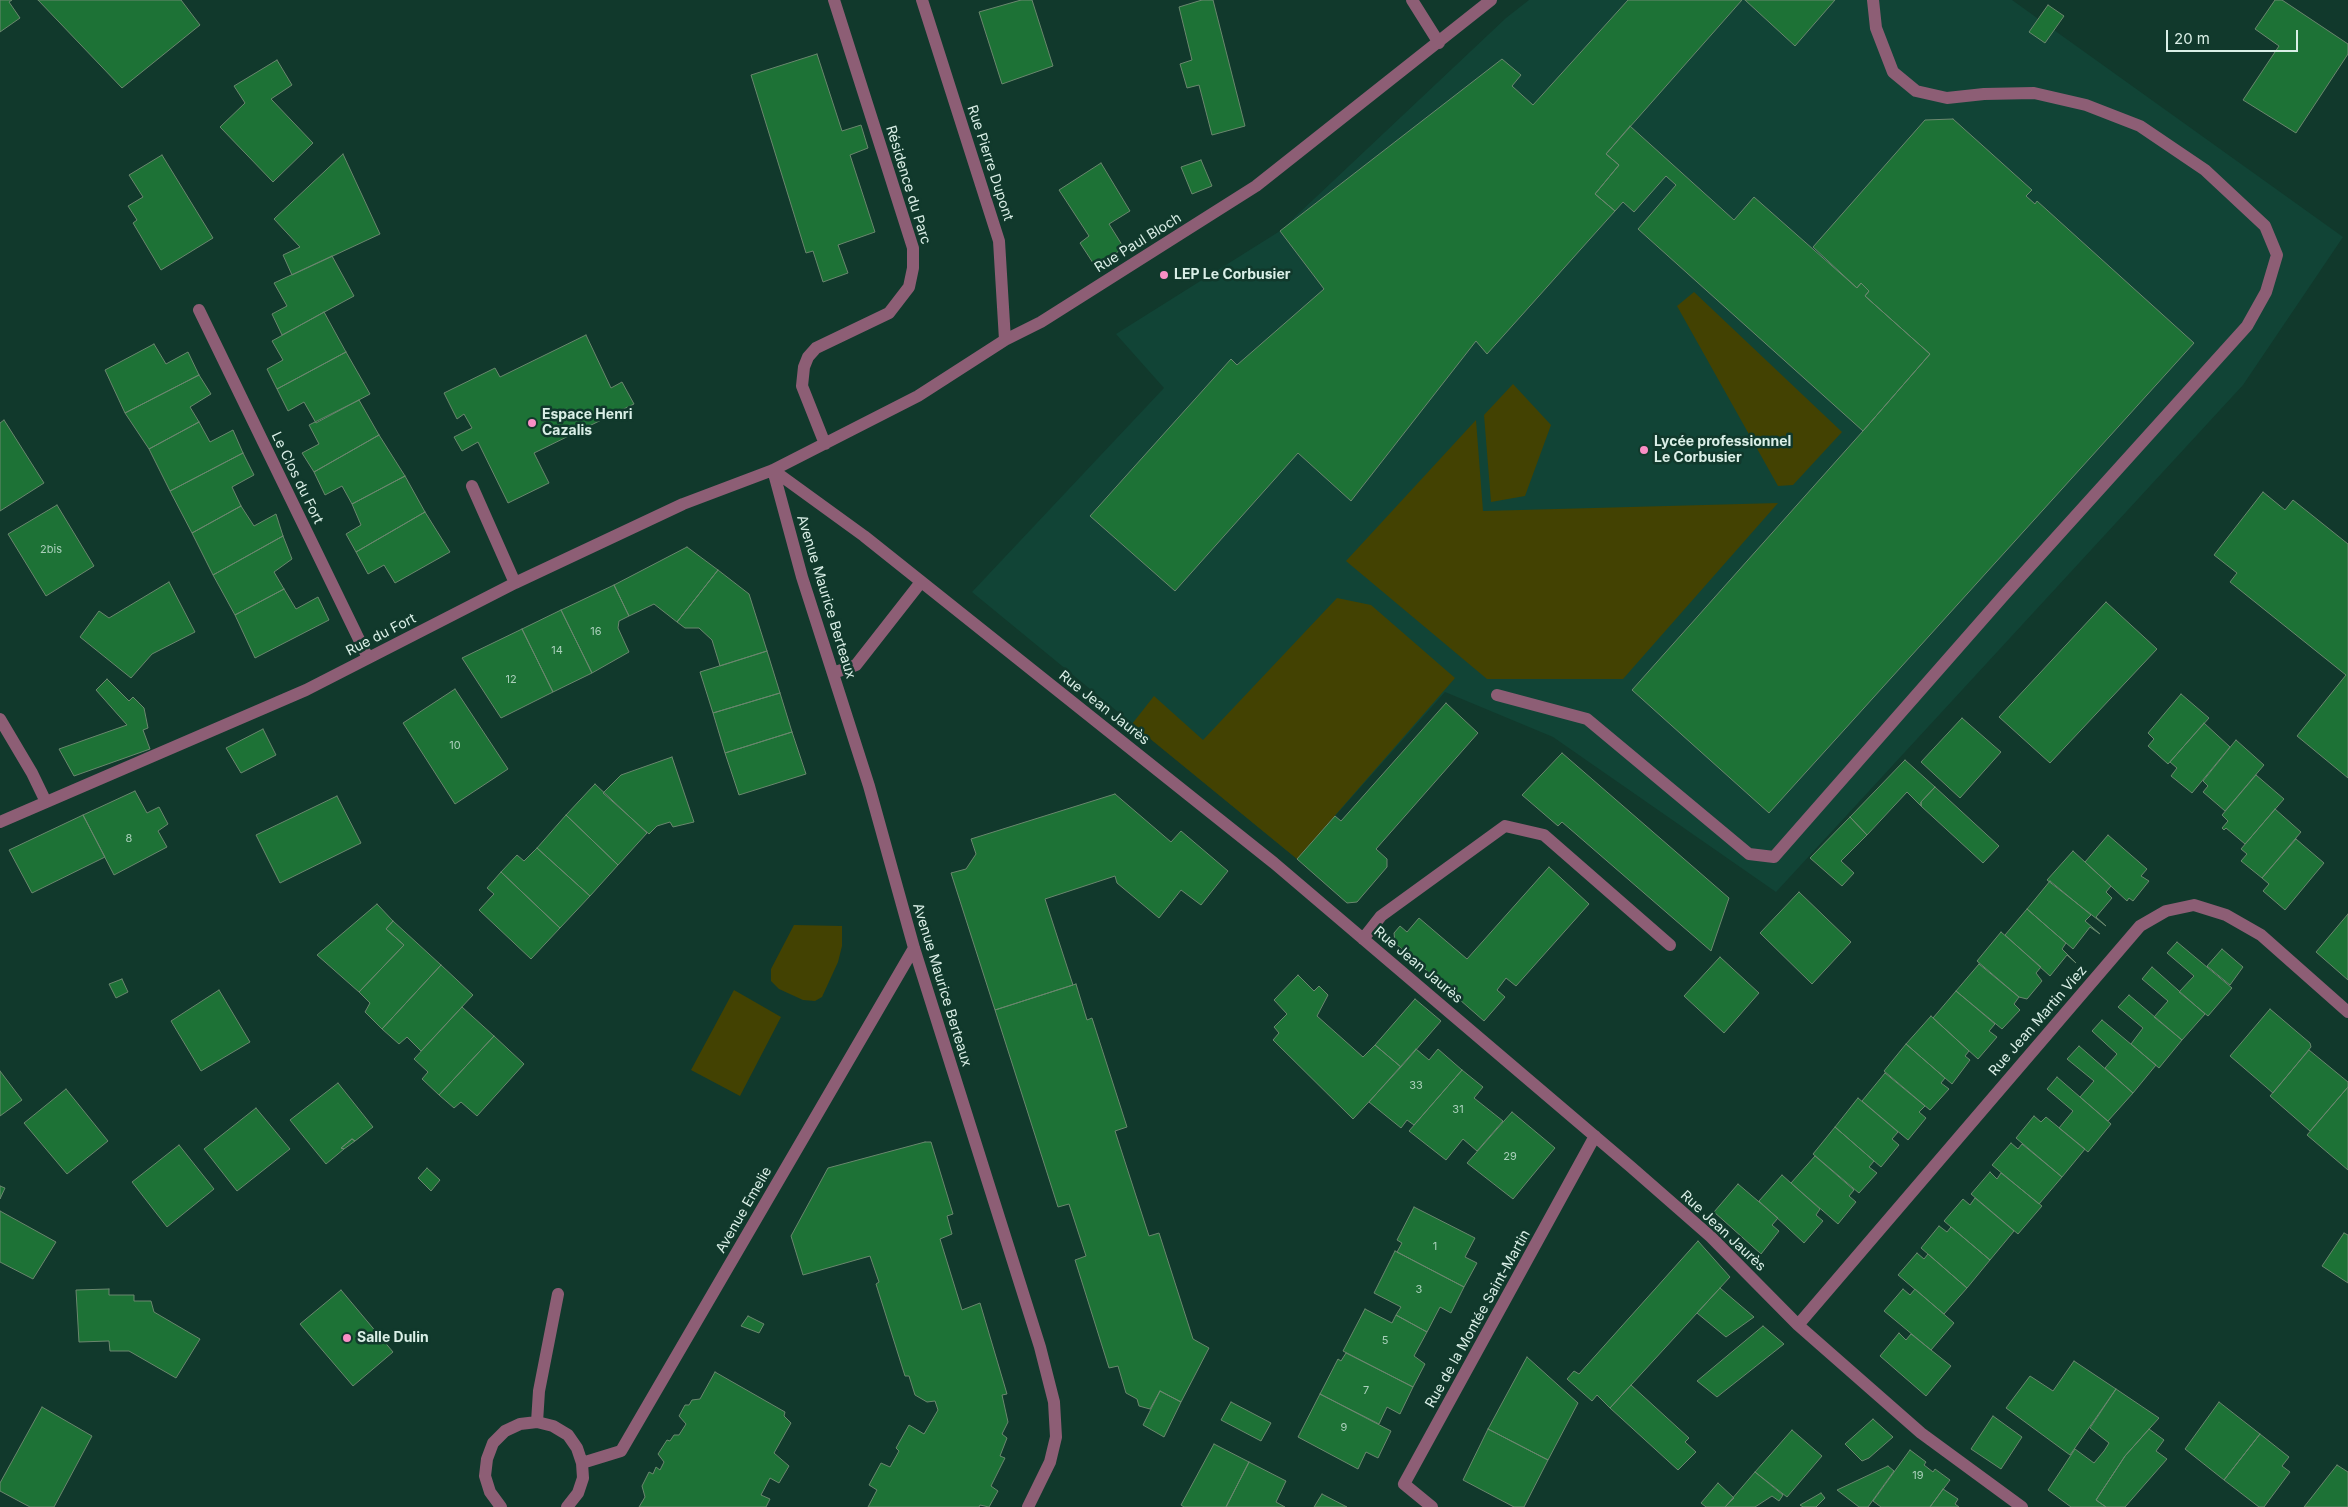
<!DOCTYPE html>
<meta charset="utf-8">
<style>
body{margin:0}
#map{position:relative;width:2348px;height:1507px;overflow:hidden;background:#11392c;font-family:Inter,sans-serif}
canvas{display:block}
.scale{position:absolute;left:2166px;top:30px;width:132px;height:22px;box-sizing:border-box;border:2px solid #daefe7;border-top:0;padding-left:6px;font-size:15px;line-height:18px;white-space:nowrap;color:#daefe7;-webkit-text-stroke:4px #11392c;paint-order:stroke}
</style>
<div id="map">
<canvas width="2348" height="1507"></canvas>
<div class="scale">20 m</div>
</div>
<script>
const g = document.querySelector('canvas').getContext('2d');
g.lineJoin = 'round';
function fillPath(path, color) { g.fillStyle = color; g.fill(path, 'evenodd'); }
const shape = rows => new Path2D(rows.map(r => 'M' + r).join(''));
function trace(path, color, width, dash) { g.strokeStyle = color; g.lineWidth = width; g.lineCap = dash ? 'butt' : 'round'; g.setLineDash(dash || []); g.stroke(path); }
function label(font, color, halo, rows, align = 'center') {
  g.font = font + ' Inter,sans-serif'; g.lineWidth = 5; g.setLineDash([]); g.textBaseline = 'middle'; g.strokeStyle = halo; g.fillStyle = color; for (const [text, x, y, turn = 0] of rows) {
    g.save(); g.translate(x, y); g.rotate((+turn || 0) * Math.PI / 180); g.textAlign = isNaN(turn) ? turn : align; if (halo) g.strokeText(text, 0, 0); g.fillText(text, 0, 0); g.restore();
  }
}
fillPath(shape([
 [1529,0,2012,0,2343,237,2243,385,1776,892,1553,737,1445,692,1297,859,972,592,1164,388,1116,334,1280,231,1506,18]
]), '#114436');
fillPath(shape([
 [1694,292,1842,432,1793,485,1778,486,1677,306],
 [1513,384,1551,425,1525,496,1491,502,1484,415],
 [1476,420,1483,511,1778,503,1623,679,1487,679,1346,561],
 [1337,598,1371,605,1455,678,1297,859,1132,724,1154,696,1203,740],
 [794,925,842,926,842,946,838,962,822,997,815,1001,803,1000,779,989,771,981,771,969],
 [734,990,781,1017,740,1096,691,1070]
]), '#434202');
const building = shape([
 [0,0,12,0,9,2,20,18,0,32,0,0],
 [38,0,181,0,200,25,122,88,38,0],
 [1021,0,1032,0,1053,66,1002,84,979,12,1021,0],
 [1202,0,1213,0,1245,126,1212,135,1199,85,1187,88,1180,64,1192,60,1179,7,1202,0],
 [1628,0,1742,0,1606,154,1619,165,1595,194,1615,211,1487,354,1476,341,1351,501,1298,453,1175,591,1090,516,1231,359,1237,365,1324,289,1280,231,1502,59,1521,75,1512,86,1533,105,1628,0],
 [1745,0,1835,0,1795,46,1745,0],
 [2275,0,2282,0,2348,44,2348,54,2296,133,2243,100,2279,46,2255,29,2275,0],
 [2048,5,2064,16,2045,43,2029,32,2048,5],
 [817,54,842,131,861,125,868,148,850,155,875,232,838,245,848,273,823,282,813,251,806,253,751,75,817,54],
 [277,60,292,85,271,99,313,143,273,182,220,127,245,103,234,86,277,60],
 [1953,119,2032,190,2026,196,2035,204,2037,201,2194,343,1769,813,1632,690,1863,431,1930,354,1865,296,1869,291,1861,283,1857,288,1813,247,1925,120,1953,119],
 [1630,126,1734,220,1754,197,1857,288,1861,283,1869,291,1865,296,1930,354,1863,431,1638,229,1676,185,1666,176,1634,212,1623,202,1615,211,1595,194,1619,165,1606,154,1630,126],
 [343,154,380,234,292,275,283,255,300,247,274,219,343,154],
 [162,155,213,238,161,270,133,223,137,220,128,206,143,197,129,175,162,155],
 [1201,160,1212,186,1192,194,1181,167,1201,160],
 [1101,163,1130,211,1109,224,1124,248,1095,266,1080,243,1089,236,1059,190,1101,163],
 [332,256,354,296,282,335,272,314,287,306,274,283,332,256],
 [324,312,346,352,277,389,267,369,283,360,272,341,324,312],
 [586,335,611,388,622,382,634,404,534,453,549,483,508,503,478,442,462,451,454,437,472,428,464,414,457,419,444,393,495,368,500,377,586,335],
 [154,344,166,364,188,352,199,375,125,413,105,370,154,344],
 [346,352,370,394,316,423,304,402,288,411,277,389,346,352],
 [199,375,211,394,190,407,199,422,149,449,125,413,199,375],
 [359,400,379,435,314,472,302,453,319,444,309,425,359,400],
 [4,420,44,483,0,511,0,423,4,420],
 [199,422,210,442,233,430,243,453,170,491,149,449,199,422],
 [379,435,405,476,352,504,342,486,325,495,314,472,379,435],
 [243,453,254,475,232,487,241,506,192,533,170,491,243,453],
 [405,476,425,512,356,552,346,534,361,525,352,504,405,476],
 [2263,492,2285,510,2293,500,2348,544,2348,778,2297,736,2346,675,2230,582,2237,573,2214,555,2263,492],
 [57,505,94,566,46,596,8,534,57,505],
 [241,506,254,526,276,514,283,536,213,575,192,533,241,506],
 [425,512,450,552,395,583,384,565,368,574,356,552,425,512],
 [283,536,292,559,274,572,284,589,235,615,213,575,283,536],
 [687,547,718,570,677,622,654,604,629,616,614,585,687,547],
 [718,570,749,594,767,651,720,666,712,640,699,628,685,628,677,622,718,570],
 [169,582,195,632,152,654,131,678,80,637,99,611,109,618,169,582],
 [614,585,629,616,619,621,618,628,629,652,592,673,561,610,614,585],
 [284,589,296,609,318,597,329,620,255,658,235,615,284,589],
 [2106,602,2157,649,2050,763,1999,717,2106,602],
 [561,610,592,673,553,692,522,629,561,610],
 [522,629,553,692,501,718,462,658,522,629],
 [767,651,780,693,713,713,700,672,767,651],
 [107,679,129,701,133,697,144,708,148,728,143,730,150,749,74,776,59,749,127,725,96,690,107,679],
 [455,689,508,769,455,804,403,723,455,689],
 [780,693,792,732,725,753,713,713,780,693],
 [2181,694,2209,718,2168,764,2148,746,2154,739,2148,733,2181,694],
 [1446,703,1478,733,1376,849,1387,859,1387,867,1357,902,1347,903,1297,859,1335,816,1341,821,1446,703],
 [1962,718,2001,752,1960,798,1921,762,1962,718],
 [2204,723,2230,747,2192,793,2171,776,2177,768,2170,762,2204,723],
 [263,729,276,755,241,773,226,748,263,729],
 [792,732,806,774,739,795,725,753,792,732],
 [2236,740,2264,765,2225,811,2203,792,2208,786,2203,781,2236,740],
 [1562,753,1729,898,1711,951,1562,822,1558,826,1522,795,1562,753],
 [672,757,694,822,673,827,670,822,657,826,649,834,603,793,621,775,672,757],
 [1905,760,1935,787,1921,802,1921,806,1907,792,1867,835,1850,817,1905,760],
 [2256,775,2284,799,2245,844,2226,828,2224,830,2222,828,2228,821,2222,815,2256,775],
 [595,784,647,833,618,865,566,815,595,784],
 [1935,787,1999,846,1983,863,1921,806,1921,802,1935,787],
 [135,791,147,813,159,807,168,824,158,831,167,847,114,875,83,815,135,791],
 [1115,794,1171,842,1181,831,1228,871,1201,905,1181,890,1159,918,1117,883,1115,876,1045,899,1073,985,995,1010,951,873,966,869,976,854,971,839,1115,794],
 [337,796,361,843,280,883,256,835,337,796],
 [2275,809,2301,832,2262,878,2241,861,2247,854,2241,849,2275,809],
 [83,815,105,857,32,893,9,850,83,815],
 [566,815,618,865,590,896,537,848,566,815],
 [1850,817,1867,835,1841,861,1854,873,1842,886,1810,858,1850,817],
 [2108,835,2147,869,2141,876,2149,881,2133,901,2129,898,2127,901,2085,862,2108,835],
 [2296,839,2324,863,2285,910,2263,891,2269,884,2262,878,2296,839],
 [537,848,590,896,560,928,501,872,517,855,524,861,537,848],
 [2073,851,2111,886,2106,892,2112,898,2096,917,2106,926,2047,880,2073,851],
 [1549,867,1589,904,1516,986,1506,978,1497,990,1505,997,1484,1021,1395,943,1394,933,1400,926,1407,932,1419,918,1467,959,1549,867],
 [501,872,560,928,531,959,479,910,494,894,487,888,501,872],
 [2050,881,2091,915,2085,921,2100,934,2090,927,2073,949,2027,909,2050,881],
 [1799,892,1851,942,1812,984,1760,933,1799,892],
 [377,904,393,921,386,929,404,945,359,992,317,955,377,904],
 [2027,909,2066,943,2062,949,2076,963,2067,955,2050,976,2005,935,2027,909],
 [2348,914,2348,980,2316,952,2348,914],
 [393,921,441,965,382,1029,365,1012,370,1003,359,992,404,945,386,929,393,921],
 [2001,932,2041,967,2036,973,2042,981,2027,999,2019,997,1977,961,2001,932],
 [2177,942,2232,988,2208,1016,2179,992,2194,976,2167,953,2177,942],
 [2222,949,2243,967,2230,985,2207,966,2222,949],
 [1720,957,1759,993,1724,1033,1684,996,1720,957],
 [1979,964,2019,997,2014,1004,2020,1010,2002,1029,1956,991,1979,964],
 [441,965,473,995,421,1051,407,1037,399,1044,382,1029,441,965],
 [2152,967,2205,1014,2182,1040,2154,1017,2168,1001,2142,979,2152,967],
 [1298,975,1314,991,1319,986,1328,995,1317,1016,1363,1057,1375,1045,1401,1067,1353,1119,1273,1040,1279,1033,1274,1027,1287,1014,1274,1000,1298,975],
 [122,979,128,992,116,998,109,984,122,979],
 [1076,984,1087,1020,1092,1018,1127,1127,1115,1131,1149,1236,1159,1233,1193,1339,1209,1348,1181,1402,1160,1391,1150,1409,1139,1406,1137,1399,1126,1393,1118,1366,1109,1368,1075,1260,1086,1256,1069,1204,1058,1207,995,1010,1076,984],
 [219,990,250,1042,201,1071,171,1021,219,990],
 [1956,991,1995,1024,1989,1031,1997,1037,1978,1059,1933,1018,1956,991],
 [2129,995,2182,1040,2159,1068,2131,1044,2143,1028,2118,1007,2129,995],
 [1415,999,1441,1021,1401,1067,1375,1045,1415,999],
 [462,1007,494,1036,439,1095,422,1079,428,1072,414,1059,462,1007],
 [2270,1009,2310,1043,2311,1047,2273,1093,2230,1056,2270,1009],
 [1931,1016,1969,1051,1965,1056,1970,1060,1952,1084,1906,1044,1931,1016],
 [2102,1020,2156,1065,2133,1093,2105,1068,2117,1054,2092,1031,2102,1020],
 [494,1036,524,1064,477,1116,461,1102,454,1108,439,1095,494,1036],
 [1906,1044,1945,1078,1941,1083,1949,1089,1930,1110,1884,1071,1906,1044],
 [2079,1046,2133,1093,2108,1121,2080,1097,2094,1081,2067,1059,2079,1046],
 [1416,1049,1429,1060,1438,1049,1462,1070,1414,1125,1407,1120,1401,1128,1369,1102,1416,1049],
 [2309,1050,2348,1082,2348,1087,2310,1131,2270,1096,2309,1050],
 [1462,1070,1483,1087,1474,1098,1503,1121,1477,1151,1463,1139,1446,1160,1409,1131,1462,1070],
 [0,1071,22,1100,0,1116,0,1071],
 [1885,1073,1925,1106,1919,1112,1926,1118,1908,1140,1862,1101,1885,1073],
 [2057,1077,2111,1124,2088,1152,2059,1128,2073,1111,2047,1089,2057,1077],
 [338,1083,373,1127,355,1141,352,1139,341,1148,344,1149,326,1164,290,1120,338,1083],
 [2348,1087,2348,1170,2307,1135,2348,1087],
 [66,1089,108,1141,67,1174,24,1123,66,1089],
 [1858,1098,1898,1132,1892,1139,1899,1145,1881,1167,1835,1127,1858,1098],
 [256,1108,290,1149,237,1191,204,1149,256,1108],
 [1512,1112,1555,1148,1513,1199,1467,1163,1512,1112],
 [2034,1116,2041,1122,2046,1117,2085,1149,2062,1177,2016,1138,2034,1116],
 [1835,1127,1874,1161,1869,1167,1877,1173,1859,1193,1813,1154,1835,1127],
 [352,1139,355,1141,344,1149,341,1148,352,1139],
 [925,1142,931,1142,953,1214,947,1216,952,1234,940,1239,962,1310,980,1303,1007,1394,1002,1395,1008,1422,1002,1434,1007,1438,1000,1456,1005,1458,991,1486,998,1491,989,1507,980,1505,979,1507,868,1507,877,1490,869,1485,881,1463,890,1467,899,1451,896,1448,909,1425,924,1434,938,1410,935,1401,927,1402,915,1395,909,1376,905,1376,876,1284,879,1282,870,1256,803,1275,791,1236,828,1168,925,1142],
 [2011,1143,2018,1149,2022,1144,2062,1177,2039,1204,1992,1165,2011,1143],
 [179,1145,214,1189,167,1227,132,1182,179,1145],
 [1815,1156,1854,1190,1849,1196,1856,1202,1838,1224,1791,1183,1815,1156],
 [427,1168,440,1180,431,1191,418,1178,427,1168],
 [1990,1172,1997,1179,2001,1173,2042,1206,2018,1234,1971,1194,1990,1172],
 [1782,1175,1820,1209,1816,1215,1823,1221,1804,1243,1759,1201,1782,1175],
 [1738,1184,1778,1218,1772,1225,1779,1231,1761,1254,1714,1212,1738,1184],
 [0,1186,5,1188,0,1199,0,1186],
 [1975,1198,2014,1231,1990,1260,1944,1221,1963,1199,1970,1205,1975,1198],
 [1414,1207,1475,1238,1465,1257,1477,1263,1464,1287,1397,1252,1402,1243,1397,1240,1414,1207],
 [0,1211,56,1242,33,1279,0,1262,0,1211],
 [1939,1226,1947,1232,1951,1227,1990,1260,1967,1288,1921,1248,1939,1226],
 [2344,1233,2348,1235,2348,1283,2322,1266,2344,1233],
 [1698,1241,1730,1277,1610,1408,1597,1395,1592,1401,1567,1379,1574,1371,1579,1374,1698,1241],
 [1395,1251,1464,1287,1451,1313,1440,1307,1427,1332,1396,1315,1401,1307,1374,1293,1395,1251],
 [1917,1253,1924,1259,1928,1254,1967,1288,1944,1314,1898,1275,1917,1253],
 [1720,1288,1754,1317,1726,1337,1697,1313,1720,1288],
 [109,1289,109,1295,134,1295,134,1301,151,1301,154,1312,200,1339,176,1378,129,1351,110,1351,109,1341,79,1342,76,1290,109,1289],
 [1903,1289,1910,1295,1915,1289,1954,1323,1931,1350,1884,1311,1903,1289],
 [341,1290,393,1352,353,1386,300,1324,341,1290],
 [1365,1309,1392,1323,1396,1315,1427,1332,1414,1356,1425,1364,1413,1387,1343,1351,1365,1309],
 [748,1316,764,1324,759,1333,741,1326,748,1316],
 [1763,1326,1784,1344,1717,1397,1697,1381,1763,1326],
 [1899,1333,1906,1340,1911,1334,1951,1366,1926,1396,1880,1356,1899,1333],
 [1346,1353,1413,1387,1400,1414,1387,1407,1379,1424,1320,1394,1338,1359,1341,1361,1346,1353],
 [1527,1357,1578,1403,1548,1460,1488,1429,1527,1357],
 [2074,1361,2116,1389,2070,1455,2006,1408,2030,1376,2053,1391,2074,1361],
 [715,1372,785,1412,784,1416,791,1423,774,1453,789,1466,779,1483,770,1478,761,1495,770,1499,766,1507,639,1507,645,1497,642,1486,649,1472,653,1474,656,1467,660,1470,664,1462,658,1454,667,1440,670,1441,674,1435,679,1435,686,1424,679,1416,685,1405,689,1405,692,1400,700,1399,715,1372],
 [1631,1385,1689,1438,1685,1442,1696,1452,1678,1470,1610,1408,1631,1385],
 [2116,1389,2159,1418,2125,1456,2096,1500,2106,1507,2071,1507,2048,1490,2075,1449,2094,1463,2104,1451,2109,1443,2090,1428,2116,1389],
 [1160,1391,1181,1402,1164,1437,1143,1425,1160,1391],
 [1320,1394,1391,1431,1378,1458,1366,1452,1358,1469,1298,1437,1320,1394],
 [1231,1402,1271,1423,1261,1441,1221,1420,1231,1402],
 [2219,1402,2260,1434,2224,1480,2185,1449,2219,1402],
 [42,1407,92,1436,54,1507,30,1507,0,1491,0,1483,42,1407],
 [1993,1416,2022,1437,2001,1469,1971,1449,1993,1416],
 [1873,1419,1893,1437,1869,1458,1862,1461,1845,1444,1873,1419],
 [1488,1429,1548,1460,1524,1507,1514,1507,1463,1480,1488,1429],
 [2149,1429,2164,1440,2156,1451,2167,1459,2125,1507,2106,1507,2096,1500,2125,1456,2149,1429],
 [1792,1430,1822,1456,1787,1497,1755,1472,1792,1430],
 [2260,1434,2289,1457,2282,1466,2290,1472,2264,1507,2259,1507,2224,1480,2260,1434],
 [1214,1444,1249,1462,1226,1507,1184,1507,1181,1505,1214,1444],
 [1910,1450,1926,1462,1924,1465,1933,1472,1935,1469,1950,1480,1930,1507,1881,1507,1873,1501,1910,1450],
 [1249,1462,1286,1481,1276,1502,1285,1507,1226,1507,1249,1462],
 [2337,1465,2348,1472,2348,1507,2304,1507,2337,1465],
 [1888,1466,1894,1471,1868,1507,1859,1507,1837,1490,1888,1466],
 [1755,1472,1783,1495,1779,1501,1772,1496,1755,1507,1725,1507,1755,1472],
 [1718,1483,1734,1498,1725,1507,1706,1507,1701,1503,1718,1483],
 [1943,1489,1958,1499,1955,1504,1959,1507,1930,1507,1943,1489],
 [1821,1493,1825,1498,1816,1507,1803,1507,1800,1505,1821,1493],
 [1322,1494,1347,1507,1314,1507,1322,1494]
]);
fillPath(building, '#1d7236');
trace(building, '#6a876e', 1);
trace(shape([
 [922,0,999,241,1005,340],
 [1412,0,1439,43],
 [199,310,368,658],
 [825,444,802,386,804,367,808,357,816,348,889,313,909,287,913,268,913,248,834,0],
 [773,470,864,536,1274,863,1631,1167,1711,1237,1798,1325,1921,1433,2022,1507],
 [773,470,802,577,869,786,914,948,1040,1347,1054,1402,1056,1437,1050,1462,1028,1507],
 [472,486,515,583],
 [833,673,856,665,921,582],
 [1497,695,1587,719,1749,854,1774,857,2005,594,2247,326,2266,292,2277,255,2265,226,2205,170,2140,126,2086,105,2034,93,1984,94,1947,98,1916,91,1893,72,1876,28,1873,0],
 [0,719,32,773,46,802],
 [0,822,306,690,515,583,683,504,773,470,918,396,1005,340,1041,322,1256,186,1491,0],
 [1363,939,1381,916,1505,826,1544,835,1670,945],
 [1798,1325,2140,926,2166,911,2194,905,2226,915,2261,935,2348,1012],
 [537,1422,539,1391,558,1294],
 [582,1463,621,1451,914,948],
 [501,1507,490,1492,485,1476,487,1459,493,1443,505,1431,520,1424,537,1422,553,1426,568,1435,577,1448,582,1463,583,1478,578,1493,567,1507],
 [1432,1507,1404,1484,1595,1136]
]), '#8d5e75', 12);
for (const [x, y, r, color] of [
 [1164,275,5,"#fa8fc6"],
 [532,423,5,"#fa8fc6"],
 [1644,450,5,"#fa8fc6"],
 [347,1338,5,"#fa8fc6"]
]) { const dot = new Path2D(); dot.arc(x, y, r, 0, 2 * Math.PI); g.fillStyle = color; g.fill(dot); trace(dot, '#11392c', 2); }
label('11px', '#abd0bb', null, [
 ["2bis",51,550],
 ["16",596,632],
 ["14",557,651],
 ["12",511,680],
 ["10",455,746],
 ["8",129,839],
 ["33",1416,1086],
 ["31",1458,1110],
 ["29",1510,1157],
 ["1",1435,1247],
 ["3",1419,1290],
 ["5",1385,1341],
 ["7",1366,1391],
 ["9",1344,1428],
 ["19",1918,1476]
]);
label('14px', '#daefe7', '#11392c', [
 ["Rue Pierre Dupont",990,163,72],
 ["Résidence du Parc",908,185,73],
 ["Rue Paul Bloch",1138,243,-32],
 ["Le Clos du Fort",297,478,64],
 ["Avenue Maurice Berteaux",826,597,73],
 ["Rue du Fort",381,635,-27],
 ["Rue Jean Jaurès",1104,708,38],
 ["Rue Jean Jaurès",1418,965,40],
 ["Avenue Maurice Berteaux",942,985,73],
 ["Rue Jean Martin Viez",2038,1021,-49],
 ["Avenue Emelie",744,1210,-60],
 ["Rue Jean Jaurès",1723,1231,43],
 ["Rue de la Montée Saint-Martin",1478,1319,-61]
]);
label('bold 14px', '#daefe7', '#11392c', [
 ["LEP Le Corbusier",1174,275],
 ["Espace Henri",542,415],
 ["Cazalis",542,431],
 ["Lycée professionnel",1654,442],
 ["Le Corbusier",1654,458],
 ["Salle Dulin",357,1338]
], 'left');
</script>
